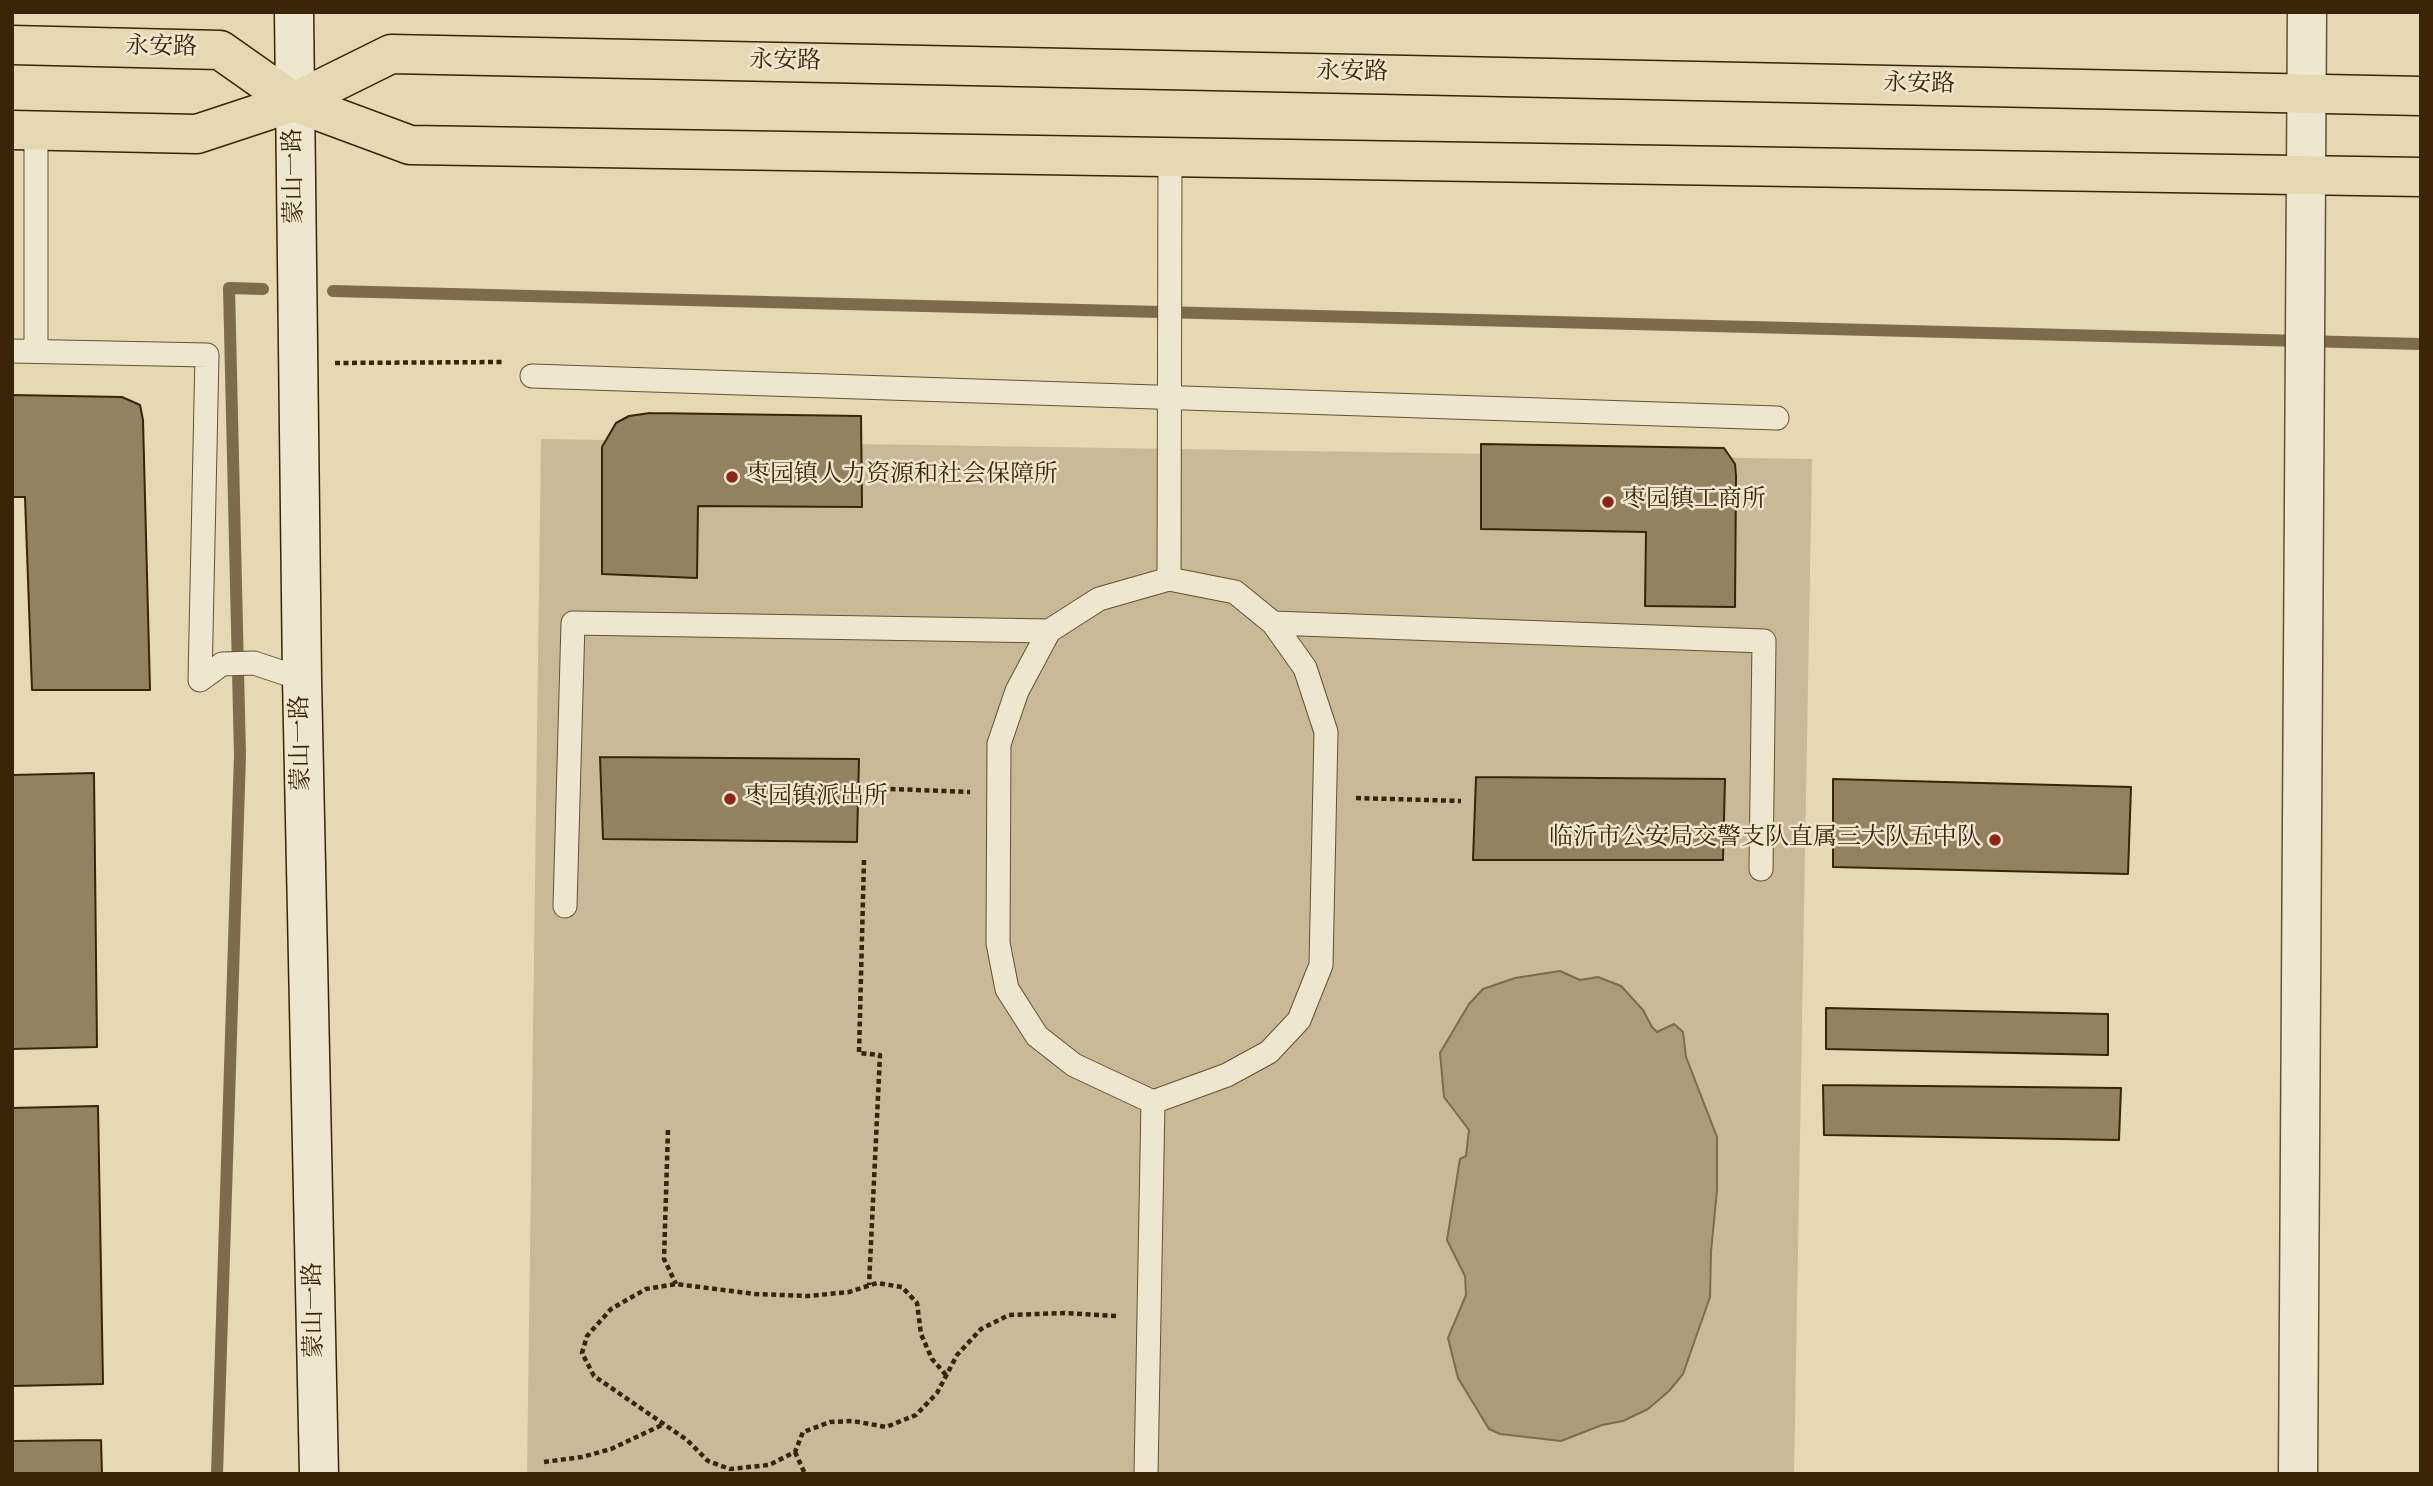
<!DOCTYPE html>
<meta charset="utf-8">
<style>
body{margin:0}
#map{position:relative;width:2433px;height:1486px;overflow:hidden;background:#e5d9b4;font-family:Vollkorn,serif}
canvas{display:block}
.frame{position:absolute;inset:0;border:14px solid #392406;pointer-events:none}
</style>
<div id="map">
<canvas width="2433" height="1486"></canvas>
<div class="frame"></div>
</div>
<script>
const g = document.querySelector('canvas').getContext('2d');
g.lineJoin = 'round';
function fillPath(path, color) { g.fillStyle = color; g.fill(path, 'evenodd'); }
const shape = rows => new Path2D(rows.map(r => 'M' + r).join(''));
function trace(path, color, width, dash) { g.strokeStyle = color; g.lineWidth = width; g.lineCap = dash ? 'butt' : 'round'; g.setLineDash(dash || []); g.stroke(path); }
function label(font, color, halo, rows, align = 'center') {
  g.font = font + ' Vollkorn,"Noto Serif SC",serif'; g.lineWidth = 5; g.setLineDash([]); g.textBaseline = 'middle'; g.strokeStyle = halo; g.fillStyle = color; for (const [text, x, y, turn = 0] of rows) {
    g.save(); g.translate(x, y); g.rotate((+turn || 0) * Math.PI / 180); g.textAlign = isNaN(turn) ? turn : align; if (halo) g.strokeText(text, 0, 0); g.fillText(text, 0, 0); g.restore();
  }
}
fillPath(shape([
 [541,439,1812,459,1794,1474,527,1474]
]), '#c8ba96');
const water = shape([
 [1560,971,1580,980,1598,977,1621,986,1643,1010,1652,1027,1657,1032,1674,1024,1683,1032,1686,1057,1717,1137,1717,1190,1711,1252,1710,1297,1683,1374,1669,1391,1648,1409,1623,1421,1602,1425,1561,1441,1500,1434,1489,1429,1458,1378,1448,1338,1466,1295,1465,1276,1447,1240,1460,1159,1466,1156,1469,1130,1444,1097,1440,1053,1469,1004,1483,989,1515,978,1560,971]
]);
fillPath(water, '#ab9b79');
trace(water, '#7d6b4b', 2);
trace(shape([
 [333,291,2421,344],
 [217,1474,240,755,229,288,263,289]
]), '#7d6b4b', 12);
const building = shape([
 [12,395,122,397,140,405,143,420,150,690,32,690,25,497,12,497,12,395],
 [650,413,861,416,862,507,698,506,697,578,602,574,602,447,616,423,629,416,650,413],
 [1481,444,1724,448,1735,464,1736,476,1735,607,1645,606,1646,532,1481,529,1481,444],
 [600,757,859,759,857,842,603,839,600,757],
 [94,773,97,1047,12,1049,12,775,94,773],
 [1476,777,1725,779,1723,860,1473,860,1476,777],
 [1833,779,2131,787,2128,874,1833,867,1833,779],
 [1826,1008,2108,1014,2108,1055,1826,1049,1826,1008],
 [1823,1085,2121,1088,2119,1140,1824,1135,1823,1085],
 [98,1106,103,1384,12,1386,12,1108,98,1106],
 [101,1440,102,1474,12,1474,12,1441,101,1440]
]);
fillPath(building, '#928260');
trace(building, '#392406', 2);
const service = shape([
 [12,351,207,355,200,680,222,664,254,663,302,679],
 [36,351,36,131],
 [532,376,1777,418],
 [1169,579,1235,592,1273,623,1305,668,1326,732,1321,965,1299,1020,1269,1052,1227,1075,1153,1102,1074,1065,1037,1036,1007,989,998,943,999,744,1017,691,1049,631,1099,599,1169,579,1170,156],
 [1273,623,1764,641,1761,869],
 [565,906,573,623,1049,631],
 [1146,1474,1153,1102]
]);
const minor = shape([
 [2298,1474,2307,12]
]);
const secondary = shape([
 [294,12,302,679,319,1474]
]);
const primary = shape([
 [12,45,220,50,294,102,391,54,2421,96],
 [12,130,197,134,294,102,410,145,2421,177]
]);
trace(service, '#645132', 25);
trace(minor, '#645132', 41);
trace(secondary, '#392406', 41);
trace(primary, '#392406', 41);
trace(shape([
 [335,363,505,362],
 [865,788,970,792],
 [1356,798,1461,801],
 [864,860,859,1053,880,1055,869,1285],
 [668,1130,664,1259,676,1284],
 [946,1375,932,1359,921,1334,917,1303,902,1287,877,1283,849,1292,808,1296,755,1294,676,1284,646,1289,611,1309,587,1336,582,1353,594,1376,687,1440,708,1461,730,1469,769,1465,795,1452,803,1432,830,1422,853,1421,886,1427,916,1415,937,1393,957,1355,981,1329,1009,1315,1065,1313,1117,1316],
 [795,1452,805,1474],
 [544,1462,582,1457,611,1449,664,1424]
]), '#392406', 4.5, [5, 3.5]);
trace(service, '#eee6ce', 23);
trace(minor, '#eee6ce', 38);
trace(secondary, '#eee6ce', 38);
trace(primary, '#e5d9b4', 38);
for (const [x, y, r, color] of [
 [732,477,7,"#8f2418"],
 [1608,502,7,"#8f2418"],
 [730,799,7,"#8f2418"],
 [1995,840,7,"#8f2418"]
]) { const dot = new Path2D(); dot.arc(x, y, r, 0, 2 * Math.PI); g.fillStyle = color; g.fill(dot); trace(dot, '#eee6ce', 2.5); }
label('24px', '#392406', '#eee6ce', [
 ["永安路",161,49,1],
 ["永安路",785,63,1],
 ["永安路",1352,74,1],
 ["永安路",1919,86,1],
 ["蒙山一路",296,176,-91],
 ["蒙山一路",303,743,-91],
 ["蒙山一路",316,1310,-91]
]);
label('24px', '#392406', '#eee6ce', [
 ["枣园镇人力资源和社会保障所",746,477],
 ["枣园镇工商所",1622,502],
 ["枣园镇派出所",744,799],
 ["临沂市公安局交警支队直属三大队五中队",1981,840,"right"]
], 'left');
</script>
